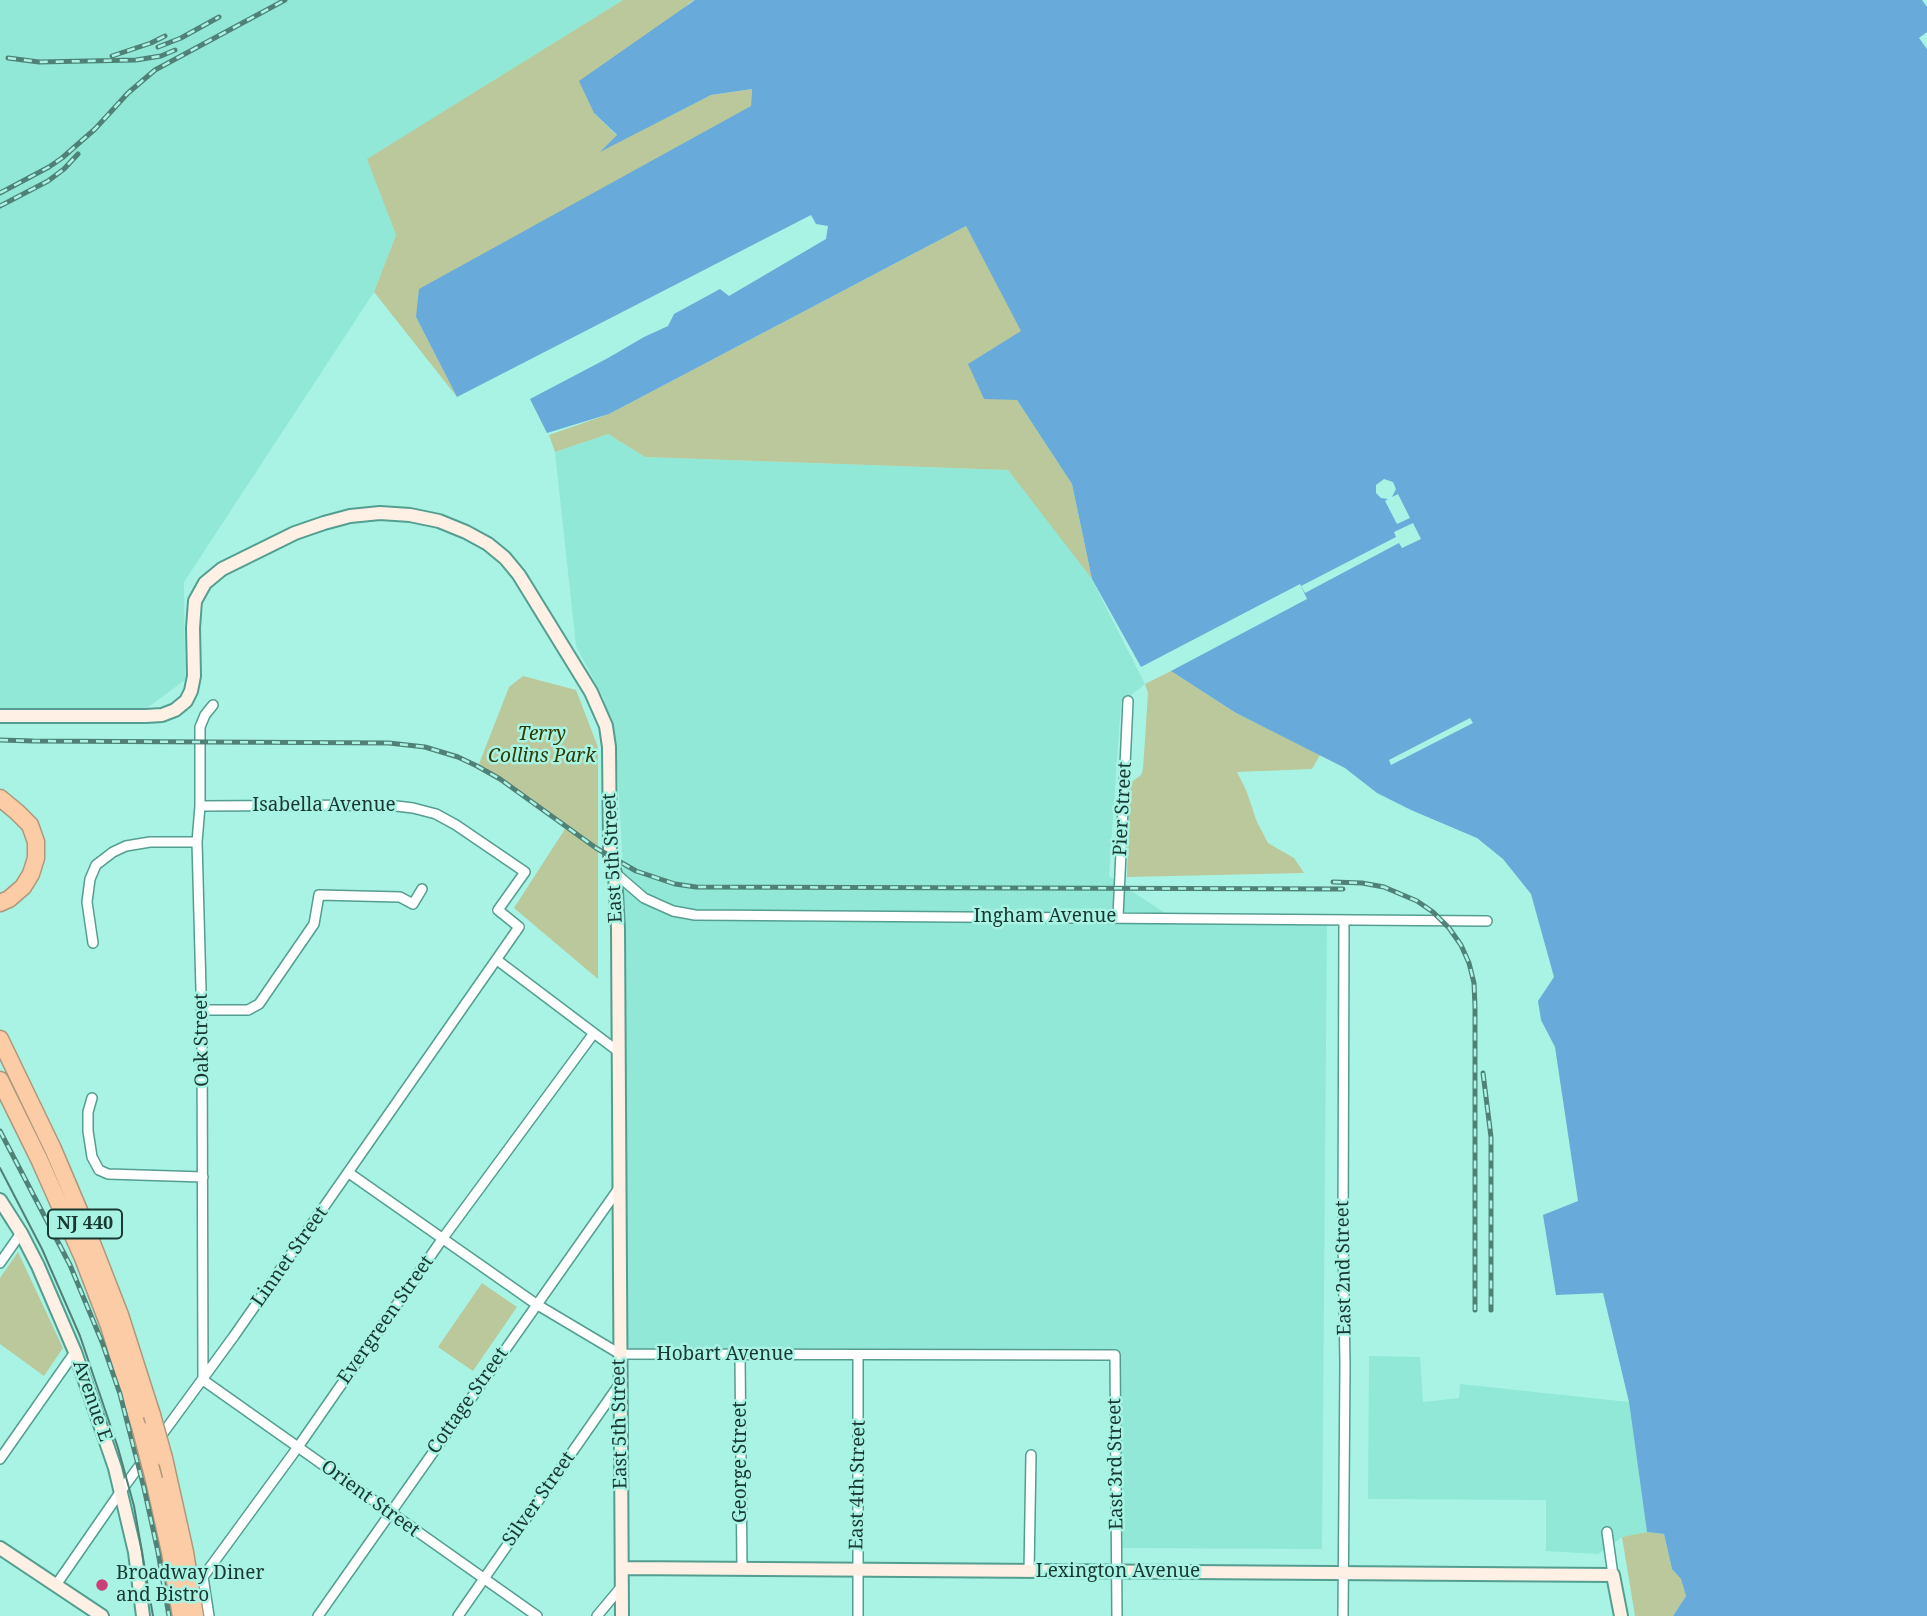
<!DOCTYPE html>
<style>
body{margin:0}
canvas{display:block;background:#a8f3e4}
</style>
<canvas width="1927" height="1616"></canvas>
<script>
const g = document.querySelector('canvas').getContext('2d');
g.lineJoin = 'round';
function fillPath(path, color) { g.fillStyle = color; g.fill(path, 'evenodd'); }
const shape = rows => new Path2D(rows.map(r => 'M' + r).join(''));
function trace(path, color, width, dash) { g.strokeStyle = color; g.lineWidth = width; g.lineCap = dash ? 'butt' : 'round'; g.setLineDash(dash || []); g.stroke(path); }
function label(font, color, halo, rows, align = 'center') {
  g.font = font + ' "Noto Serif",serif'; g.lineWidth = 5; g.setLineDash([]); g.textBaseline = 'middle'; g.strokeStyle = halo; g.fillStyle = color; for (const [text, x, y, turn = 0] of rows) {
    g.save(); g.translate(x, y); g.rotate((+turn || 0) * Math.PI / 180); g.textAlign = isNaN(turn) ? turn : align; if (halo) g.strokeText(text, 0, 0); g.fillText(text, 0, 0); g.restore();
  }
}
fillPath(shape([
 [0,0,623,0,368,159,396,235,374,292,184,582,185,680,147,708,0,709],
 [608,434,645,457,1008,470,1088,572,1145,684,1121,703,1109,876,1168,915,1327,915,1322,1549,1118,1548,1116,1354,620,1352,625,1029,623,868,616,747,603,697,576,646,555,452],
 [1369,1356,1420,1357,1423,1402,1459,1398,1460,1384,1629,1402,1647,1532,1622,1537,1598,1554,1546,1551,1546,1500,1368,1499]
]), '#91e8d7');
fillPath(shape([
 [623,0,695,0,689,3,594,113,617,136,602,150,711,95,752,89,751,106,416,317,457,397,374,292,396,235,367,159],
 [966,226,1022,331,969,364,1017,400,1072,484,1092,579,1008,470,645,457,608,434,555,452,549,435,609,414],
 [1171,671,1236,713,1320,755,1312,769,1237,772,1246,790,1257,822,1268,843,1294,858,1304,873,1127,877,1130,783,1141,775,1143,769,1148,693,1145,684],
 [523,676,576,690,598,747,598,979,514,908,567,826,552,814,479,764,509,687],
 [18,1252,63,1348,44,1376,0,1344,0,1278],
 [482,1283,517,1307,473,1371,438,1347],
 [1647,1532,1664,1534,1672,1569,1681,1579,1686,1596,1673,1616,1635,1616,1622,1537]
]), '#bbc89c');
fillPath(shape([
 [695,0,1922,0,1927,7,1927,32,1919,38,1927,49,1927,1616,1673,1616,1686,1596,1681,1579,1672,1569,1664,1534,1647,1532,1629,1402,1603,1293,1556,1295,1543,1215,1578,1201,1555,1047,1541,1020,1538,1001,1554,977,1531,894,1503,859,1477,838,1411,810,1377,793,1345,768,1236,713,1171,671,1307,599,1300,584,1141,667,1092,579,1072,484,1017,400,984,399,968,364,1021,331,966,226,609,414,547,433,530,399,608,358,644,337,668,326,674,314,720,289,729,296,826,239,828,226,816,224,811,215,457,397,416,317,419,289,751,106,752,89,711,95,600,152,617,135,594,113,579,81]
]), '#68aad9');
fillPath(shape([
 [1384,479,1393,482,1396,489,1392,497,1398,494,1410,518,1397,524,1385,501,1388,499,1381,498,1376,493,1376,485],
 [1413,523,1421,539,1402,548,1399,543,1305,593,1301,586,1396,537,1394,532],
 [1470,718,1473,723,1391,765,1389,760]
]), '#a8f3e4');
const street = shape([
 [213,705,205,715,200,727,200,806,197,842,202,1027,203,1380,537,1616],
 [615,873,644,898,673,911,695,915,1487,921],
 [1118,917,1128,701],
 [93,943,87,902,90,879,96,865,113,852,126,846,150,842,197,842],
 [497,960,619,1052],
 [202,1010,248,1010,259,1004,314,924,319,895,400,897,413,904,422,889],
 [92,1098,88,1112,88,1131,92,1157,99,1170,108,1174,203,1177],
 [349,1173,536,1304,620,1354,1115,1355,1117,1616],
 [0,1263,21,1233],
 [740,1355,742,1569],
 [158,1440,234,1336,519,927,498,910,525,872,456,825,436,814,413,808,388,805,200,806],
 [0,1459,75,1352],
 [1607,1532,1613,1575],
 [1029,1572,1031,1455],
 [56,1585,121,1491,148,1454],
 [209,1616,203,1577,298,1447,443,1238,594,1033],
 [318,1616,619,1188],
 [458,1616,621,1382],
 [597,1616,622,1586],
 [858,1616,858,1355],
 [1343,1616,1345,1365,1343,1236,1344,920]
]);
const secondary = shape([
 [0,716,146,716,162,715,175,710,186,701,191,691,194,676,193,628,195,601,205,583,222,569,295,533,324,523,350,516,380,513,410,515,439,521,466,532,488,544,505,558,519,575,591,692,606,726,609,747,610,848,610,857,615,873,618,929,622,1616],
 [0,1200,21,1233,38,1266,75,1352,115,1468,135,1552,143,1616],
 [0,1548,102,1616],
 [622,1568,1613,1575,1621,1616]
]);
const highway = shape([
 [0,798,17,812,30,825,36,842,36,858,31,874,23,887,9,899,0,903],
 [0,1039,53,1149,81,1215,120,1315,152,1415],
 [0,1080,39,1159,83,1258,109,1326,141,1430],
 [164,1458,185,1552,195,1616],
 [154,1480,170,1552,181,1616]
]);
trace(street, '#549e91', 12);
trace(secondary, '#549e91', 16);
trace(highway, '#ac987d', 19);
trace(street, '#fff', 9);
trace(secondary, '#fef0e4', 12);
trace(highway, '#fbcca5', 16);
trace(shape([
 [0,1168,42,1249,80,1336,118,1448,134,1506,153,1616]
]), '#508177', 2);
const rail = shape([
 [158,47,181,38,219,17],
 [112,56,151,43,165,36],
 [8,58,39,62,136,60,161,56,175,50],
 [0,193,49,167,62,158,95,129,128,93,155,70,285,0],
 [0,206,48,181,64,169,78,154],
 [0,740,33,741,389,743,425,747,458,757,477,766,500,779,596,848,636,871,675,884,696,887,1343,889],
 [1333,882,1362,883,1384,887,1417,901,1433,912,1449,928,1461,945,1469,963,1474,983,1475,1007,1475,1310],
 [1483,1073,1491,1137,1491,1310],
 [0,1131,70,1265,102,1342,120,1394,144,1488,158,1552,169,1616]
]);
trace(rail, '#508177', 5);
trace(rail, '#a8f3e4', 2.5, [8]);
const highwayBridge = shape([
 [152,1415,164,1458],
 [141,1430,154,1480]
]);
trace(highwayBridge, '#ac987d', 19, []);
trace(highwayBridge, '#fbcca5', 16);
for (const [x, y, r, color] of [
 [102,1585,7,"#cb4076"]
]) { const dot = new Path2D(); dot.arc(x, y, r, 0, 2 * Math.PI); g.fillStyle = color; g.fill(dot); trace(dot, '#a8f3e4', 2.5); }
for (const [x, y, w] of [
 [85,1224,74]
]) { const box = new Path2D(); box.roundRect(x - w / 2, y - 14.5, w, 29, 5); g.fillStyle = '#a8f3e4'; g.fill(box); trace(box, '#193832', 2); }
label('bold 18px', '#193832', null, [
 ["NJ 440",85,1224]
]);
label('italic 19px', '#303b04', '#a8f3e4', [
 ["Terry",542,735],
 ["Collins Park",542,757]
]);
label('19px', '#193832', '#a8f3e4', [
 ["Isabella Avenue",324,806],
 ["Pier Street",1123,809,-87],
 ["East 5th Street",613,858,-93],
 ["Ingham Avenue",1045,917],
 ["Oak Street",202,1040,-91],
 ["Linnet Street",290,1257,-55],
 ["East 2nd Street",1344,1268,-91],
 ["Evergreen Street",386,1320,-55],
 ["Hobart Avenue",725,1355],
 ["Avenue E",92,1401,71],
 ["Cottage Street",468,1401,-55],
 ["East 5th Street",620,1424,-91],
 ["George Street",741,1462,-90],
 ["East 3rd Street",1116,1464,-91],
 ["East 4th Street",858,1485,-89],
 ["Orient Street",370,1499,36],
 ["Silver Street",539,1499,-55],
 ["Lexington Avenue",1118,1572]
]);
label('19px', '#193832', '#a8f3e4', [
 ["Broadway Diner",116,1574],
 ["and Bistro",116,1596]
], 'left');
</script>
